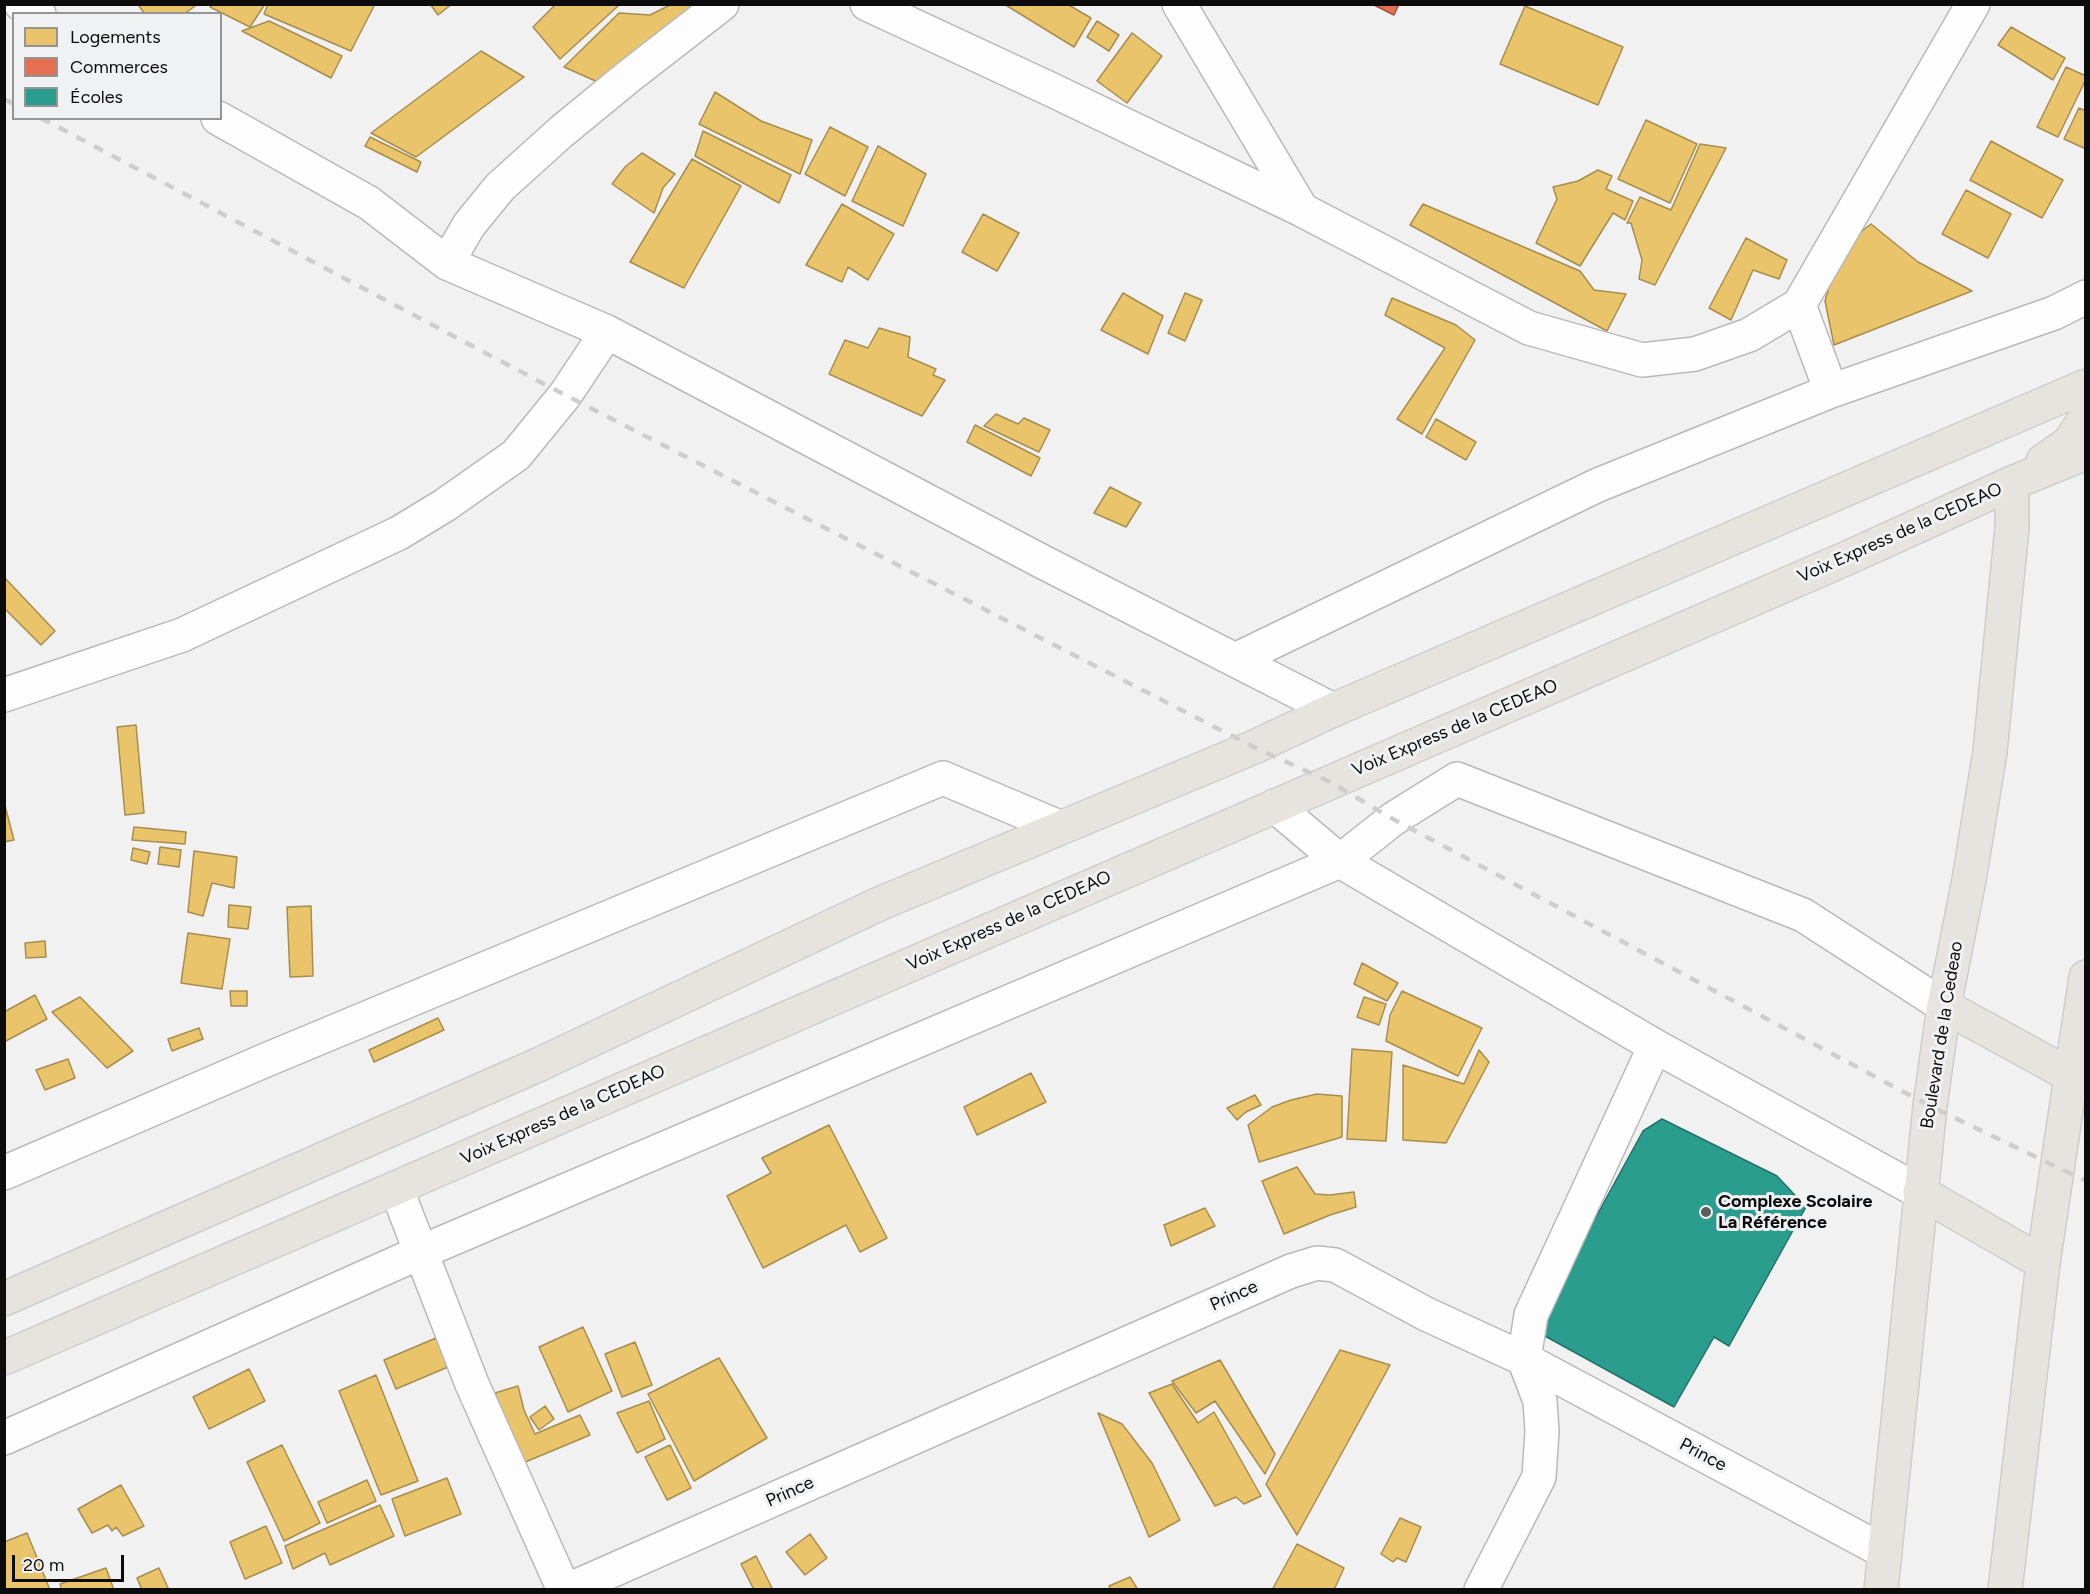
<!DOCTYPE html>
<meta charset="utf-8">
<style>
body{margin:0}
#map{position:relative;width:2090px;height:1594px;overflow:hidden;background:#f1f1f1;font-family:Figtree,sans-serif}
canvas{display:block}
.frame{position:absolute;inset:0;border:6px solid #0c0c0c;pointer-events:none}
.legend{position:absolute;left:12px;top:12px;width:210px;height:108px;box-sizing:border-box;background:#f0f1f2;border:2px solid #959596;margin:0;padding:8px 10px;list-style:none;font-size:18px;color:#0c0c0c}
.legend li{display:flex;align-items:center;gap:12px;height:30px}
.legend b{width:30px;border:2px solid #959596}
.scale{position:absolute;left:12px;top:1555px;width:112px;height:27px;box-sizing:border-box;border:3px solid #0c0c0c;border-top:0;padding-left:8px;font-size:18px;line-height:21px;white-space:nowrap;color:#0c0c0c;-webkit-text-stroke:4px #f0f1f2;paint-order:stroke}
</style>
<div id="map">
<canvas width="2090" height="1594"></canvas>
<div class="frame"></div>
<ul class="legend">
<li><b style="height:16px;background:#e9c46a"></b>Logements</li>
<li><b style="height:16px;background:#e76f51"></b>Commerces</li>
<li><b style="height:16px;background:#2a9d8f"></b>Écoles</li>
</ul>
<div class="scale">20 m</div>
</div>
<script>
const g = document.querySelector('canvas').getContext('2d');
g.lineJoin = 'round';
function fillPath(path, color) { g.fillStyle = color; g.fill(path, 'evenodd'); }
const shape = rows => new Path2D(rows.map(r => 'M' + r).join(''));
function trace(path, color, width, dash) { g.strokeStyle = color; g.lineWidth = width; g.lineCap = dash ? 'butt' : 'round'; g.setLineDash(dash || []); g.stroke(path); }
function label(font, color, halo, rows, align = 'center') {
  g.font = font + ' Figtree,sans-serif'; g.lineWidth = 6; g.setLineDash([]); g.textBaseline = 'middle'; g.strokeStyle = halo; g.fillStyle = color; for (const [text, x, y, turn = 0] of rows) {
    g.save(); g.translate(x, y); g.rotate((+turn || 0) * Math.PI / 180); g.textAlign = isNaN(turn) ? turn : align; if (halo) g.strokeText(text, 0, 0); g.fillText(text, 0, 0); g.restore();
  }
}
const homes = shape([
 [141,4,198,4,184,14,145,14,139,6,141,4],
 [213,4,265,4,250,27,210,7,213,4],
 [268,4,375,4,351,51,264,14,268,4],
 [430,4,452,4,438,15,430,4],
 [556,4,617,4,618,6,560,59,533,27,556,4],
 [672,4,699,4,600,83,564,67,619,13,650,15,672,4],
 [1004,4,1067,4,1091,18,1074,47,1004,4],
 [1525,6,1623,47,1598,105,1500,64,1525,6],
 [269,21,342,56,331,78,242,31,269,21],
 [1097,21,1119,35,1109,51,1087,37,1097,21],
 [2011,27,2065,58,2053,80,1998,45,2011,27],
 [1132,33,1162,56,1127,103,1097,81,1132,33],
 [481,51,524,77,416,157,371,133,481,51],
 [2066,67,2086,76,2086,79,2058,137,2037,127,2066,67],
 [715,92,761,121,812,140,800,174,699,124,715,92],
 [2079,108,2086,111,2086,149,2064,139,2079,108],
 [1646,120,1697,144,1670,203,1618,179,1646,120],
 [830,127,868,147,845,196,805,174,830,127],
 [703,131,791,175,779,203,695,156,703,131],
 [370,137,421,162,417,172,365,146,370,137],
 [1991,141,2063,180,2042,218,1970,180,1991,141],
 [1700,144,1726,148,1655,285,1639,279,1642,260,1631,223,1627,223,1640,197,1671,210,1700,144],
 [878,146,926,174,903,226,852,201,878,146],
 [642,153,675,174,663,188,654,213,612,184,625,167,642,153],
 [692,159,741,186,684,288,630,262,692,159],
 [1598,170,1612,176,1606,189,1633,201,1625,220,1613,213,1580,266,1536,243,1557,199,1553,187,1578,181,1598,170],
 [1966,190,2011,214,1988,258,1942,234,1966,190],
 [842,204,894,234,868,280,848,267,842,282,806,265,842,204],
 [1423,204,1580,271,1594,290,1626,294,1607,331,1410,225,1423,204],
 [983,214,1019,233,997,271,962,252,983,214],
 [1871,224,1918,262,1972,291,1834,345,1825,301,1840,248,1871,224],
 [1746,238,1787,260,1779,279,1753,270,1731,320,1709,308,1746,238],
 [1123,293,1163,316,1148,354,1101,330,1123,293],
 [1185,293,1202,300,1185,341,1168,333,1185,293],
 [1392,298,1456,325,1475,340,1422,434,1397,419,1445,348,1385,315,1392,298],
 [879,328,910,337,908,357,936,369,933,375,945,380,922,416,829,374,845,340,868,348,879,328],
 [996,414,1018,424,1024,418,1050,430,1039,452,984,426,996,414],
 [1436,419,1476,442,1466,460,1426,437,1436,419],
 [975,425,1040,458,1031,476,967,442,975,425],
 [1110,487,1141,503,1126,527,1094,513,1110,487],
 [4,577,55,631,41,645,4,608,4,577],
 [136,725,144,813,125,815,117,727,136,725],
 [4,802,14,840,4,842,4,802],
 [134,827,186,832,185,844,132,840,134,827],
 [160,847,181,850,179,867,158,864,160,847],
 [133,848,150,852,147,864,131,860,133,848],
 [194,851,237,857,234,888,212,883,203,916,188,912,194,851],
 [229,905,251,907,248,929,228,927,229,905],
 [311,906,313,976,290,977,287,907,311,906],
 [188,933,230,939,222,989,181,983,188,933],
 [45,941,46,957,26,958,25,943,45,941],
 [1362,963,1398,983,1387,1001,1354,984,1362,963],
 [230,991,247,991,247,1006,231,1006,230,991],
 [1402,991,1482,1028,1458,1076,1386,1041,1390,1015,1402,991],
 [35,995,47,1019,4,1042,4,1012,35,995],
 [80,997,133,1051,107,1068,52,1012,80,997],
 [1364,997,1386,1004,1379,1025,1357,1017,1364,997],
 [438,1018,444,1030,374,1062,369,1050,438,1018],
 [199,1028,203,1039,172,1051,168,1039,199,1028],
 [1352,1049,1392,1052,1386,1141,1347,1139,1352,1049],
 [1479,1050,1489,1062,1446,1143,1403,1140,1403,1065,1464,1084,1479,1050],
 [68,1059,75,1078,45,1090,36,1070,68,1059],
 [1031,1073,1046,1102,977,1135,964,1107,1031,1073],
 [1317,1094,1342,1096,1342,1137,1259,1162,1248,1125,1272,1107,1291,1100,1317,1094],
 [1255,1095,1261,1105,1246,1112,1237,1120,1227,1108,1255,1095],
 [829,1125,887,1238,860,1252,846,1225,763,1268,727,1196,771,1173,762,1158,829,1125],
 [1297,1167,1315,1194,1330,1195,1354,1192,1356,1207,1330,1215,1284,1234,1262,1181,1297,1167],
 [1205,1208,1215,1226,1171,1246,1164,1225,1205,1208],
 [583,1327,612,1391,568,1412,539,1347,583,1327],
 [436,1338,448,1367,396,1389,384,1360,436,1338],
 [635,1342,652,1385,622,1397,605,1354,635,1342],
 [1340,1350,1390,1365,1297,1535,1266,1484,1340,1350],
 [719,1358,767,1438,694,1481,648,1394,719,1358],
 [1220,1360,1275,1454,1265,1474,1215,1401,1196,1413,1172,1381,1220,1360],
 [249,1369,265,1401,209,1429,193,1397,249,1369],
 [376,1375,418,1481,381,1495,339,1391,376,1375],
 [1172,1384,1198,1423,1214,1412,1261,1496,1244,1504,1236,1497,1215,1506,1149,1393,1172,1384],
 [518,1386,524,1410,535,1434,580,1415,590,1435,523,1463,495,1393,518,1386],
 [649,1401,665,1439,637,1453,617,1413,649,1401],
 [545,1406,554,1419,539,1430,530,1417,545,1406],
 [1098,1413,1122,1424,1152,1463,1180,1520,1149,1537,1098,1413],
 [282,1445,320,1523,284,1541,247,1462,282,1445],
 [670,1445,691,1488,667,1500,645,1457,670,1445],
 [447,1478,461,1514,405,1536,392,1499,447,1478],
 [367,1480,376,1501,327,1523,318,1502,367,1480],
 [121,1485,144,1526,123,1536,116,1527,112,1531,108,1525,92,1533,78,1509,121,1485],
 [380,1505,394,1536,330,1565,325,1553,293,1569,285,1546,380,1505],
 [1400,1518,1421,1527,1406,1562,1397,1558,1393,1562,1381,1554,1400,1518],
 [266,1526,282,1563,245,1579,230,1542,266,1526],
 [27,1533,50,1590,4,1590,4,1542,27,1533],
 [810,1534,827,1558,805,1575,786,1552,810,1534],
 [1297,1544,1344,1568,1334,1590,1272,1590,1297,1544],
 [756,1556,773,1590,754,1590,741,1564,756,1556],
 [106,1568,114,1590,62,1590,60,1584,106,1568],
 [159,1568,169,1590,142,1590,137,1578,159,1568],
 [1130,1577,1138,1590,1111,1590,1109,1586,1130,1577]
]);
fillPath(homes, '#e9c46a');
trace(homes, '#a78d4e', 1.5);
const shops = shape([
 [1372,4,1399,4,1394,15,1372,4]
]);
fillPath(shops, '#e76f51');
trace(shops, '#a5513c', 1.5);
const schools = shape([
 [1662,1119,1777,1176,1806,1207,1729,1346,1714,1337,1674,1407,1534,1330,1643,1131,1662,1119]
]);
fillPath(schools, '#2a9d8f');
trace(schools, '#217268', 1.5);
const minor = shape([
 [21,4,39,14],
 [867,4,1050,89,1302,210,1529,328,1642,360,1695,354,1749,335,1799,305],
 [1179,4,1302,210],
 [218,118,369,203,447,263,607,332,1041,561,1333,710],
 [447,263,469,225,500,187,561,132,628,77,722,4],
 [1831,391,1799,305,1973,4],
 [1235,660,1598,485,1831,391,2054,313,2086,297],
 [4,695,182,635,399,533,445,505,516,455,565,395,607,332],
 [1275,806,1340,861,1655,1046,1920,1192],
 [4,1173,266,1060,943,778,1059,827],
 [396,1188,472,1384,564,1590],
 [4,1438,421,1252,1340,861,1393,819,1457,779,1803,915,1944,1006],
 [568,1590,1291,1271,1317,1263,1335,1265,1426,1314,1524,1359,1885,1552],
 [1481,1590,1539,1477,1542,1431,1540,1401,1524,1359,1531,1315,1655,1046]
]);
const primary = shape([
 [2043,461,2069,443,2086,417],
 [1944,1006,2070,1075],
 [1920,1192,2043,1263],
 [4,1299,538,1065,879,904,1254,747,1333,710,2086,386],
 [4,1358,1845,559,2012,483,2086,453],
 [1881,1590,1930,1106,1944,1006,1969,880,1990,752,2012,527,2012,483],
 [2005,1590,2043,1263,2086,977]
]);
trace(minor, '#b9b9ba', 36);
trace(primary, '#cecece', 36);
trace(minor, '#fdfdfd', 33);
trace(primary, '#e7e3df', 33);
trace(shape([
 [4,99,14,104],
 [41,118,565,395,1254,747,1330,782,1393,819,1930,1106,2086,1181]
]), '#cecece', 4.5, [10, 10]);
for (const [x, y, r, color] of [
 [1706,1212,6,"#5c5c5c"]
]) { const dot = new Path2D(); dot.arc(x, y, r, 0, 2 * Math.PI); g.fillStyle = color; g.fill(dot); trace(dot, '#f0f1f2', 2); }
label('18px', '#0c0c0c', '#f0f1f2', [
 ["Voix Express de la CEDEAO",1900,533,-24],
 ["Voix Express de la CEDEAO",1455,728,-23],
 ["Voix Express de la CEDEAO",1009,921,-24],
 ["Boulevard de la Cedeao",1942,1035,-81],
 ["Voix Express de la CEDEAO",563,1115,-24],
 ["Prince",1234,1296,-24],
 ["Prince",1703,1455,28],
 ["Prince",790,1492,-24]
]);
label('bold 18px', '#0c0c0c', '#f0f1f2', [
 ["Complexe Scolaire",1718,1202],
 ["La Référence",1718,1223]
], 'left');
</script>
